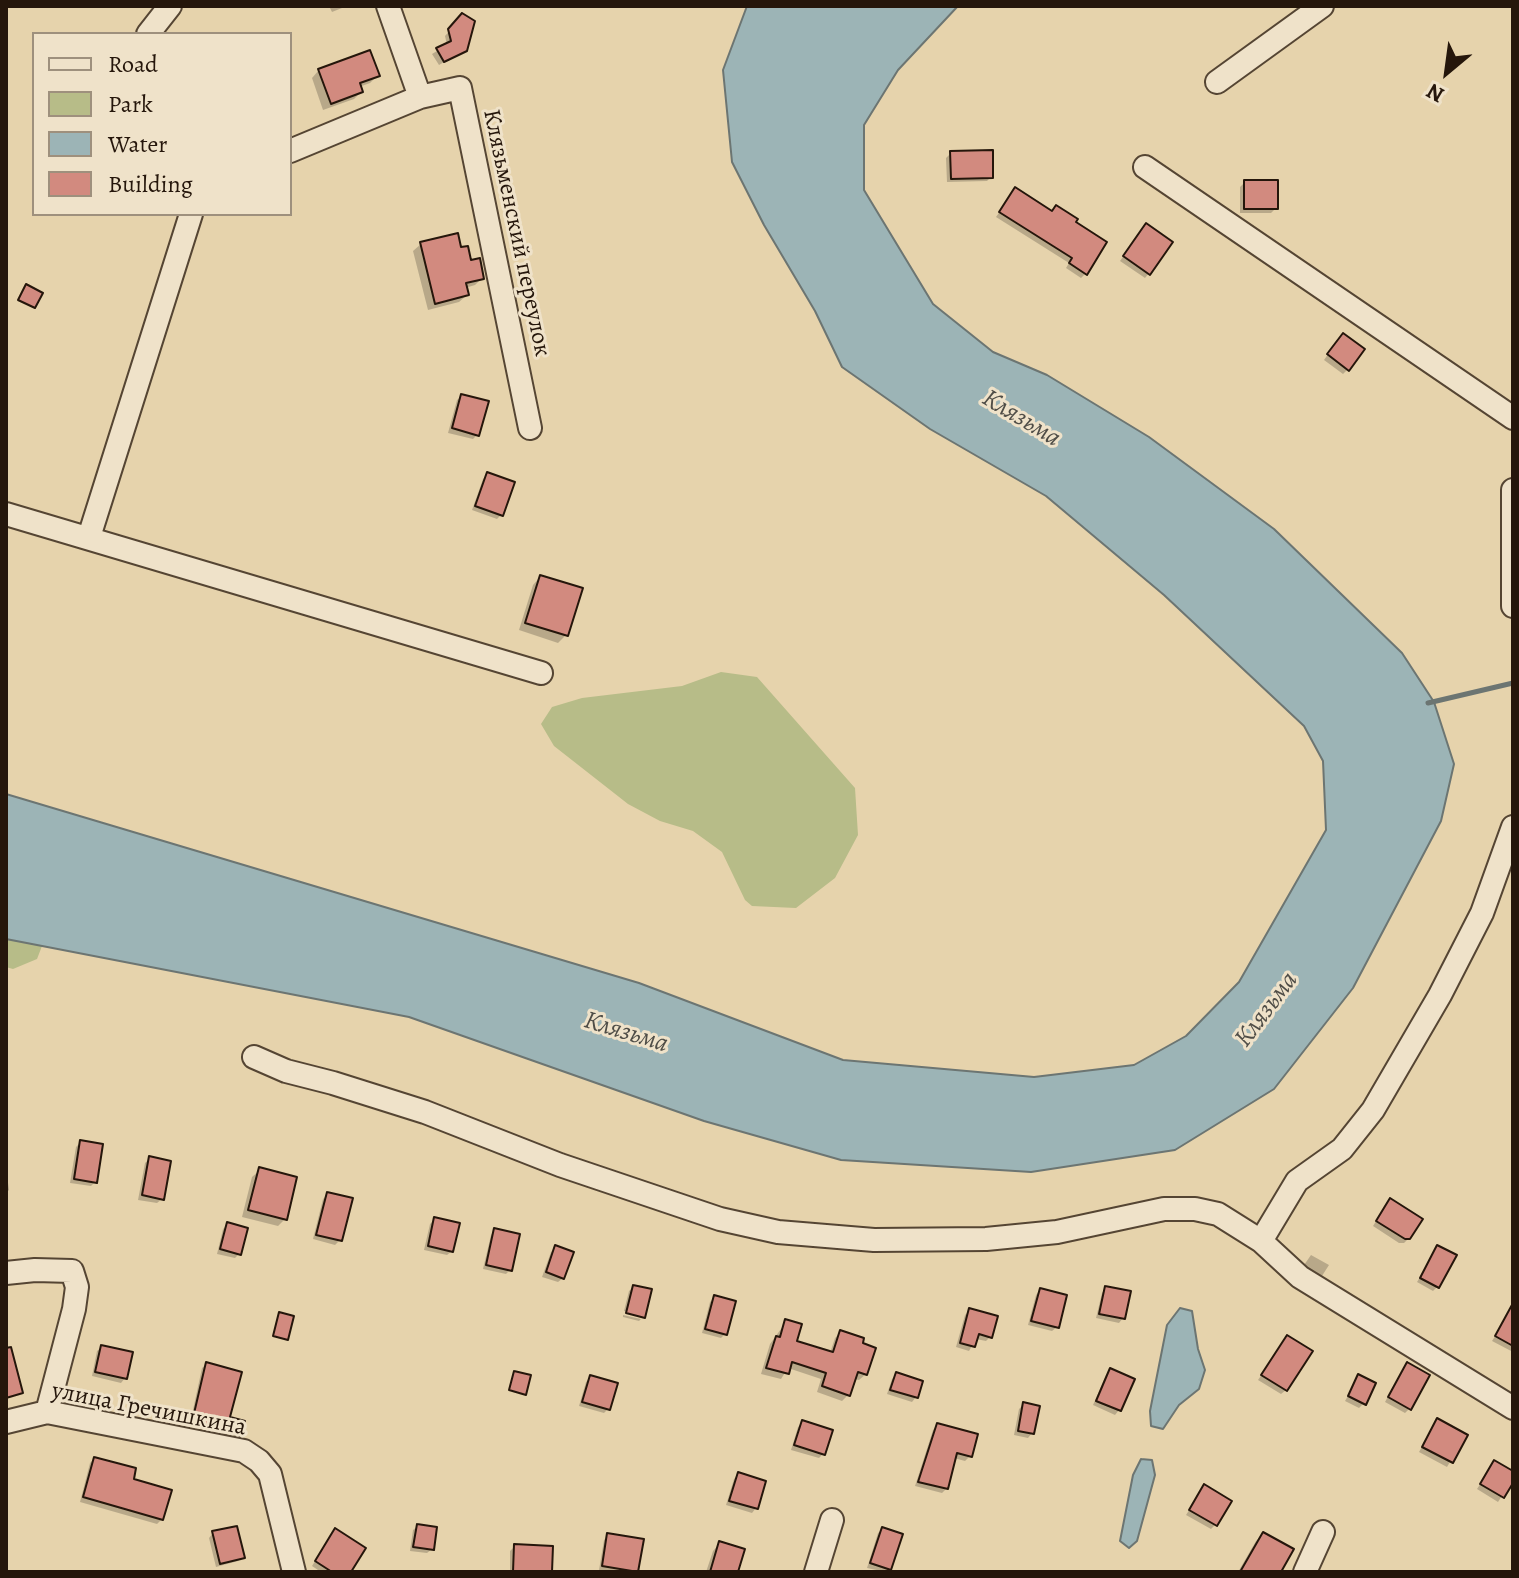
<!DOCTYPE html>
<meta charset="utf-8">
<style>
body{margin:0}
#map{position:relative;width:1519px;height:1578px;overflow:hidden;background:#e6d3ac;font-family:Alegreya,serif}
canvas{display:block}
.frame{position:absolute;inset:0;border:8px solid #25160b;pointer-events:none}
.legend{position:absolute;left:32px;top:32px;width:260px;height:184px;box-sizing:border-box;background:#efe2c9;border:2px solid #9e907d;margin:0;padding:10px 14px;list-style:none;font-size:24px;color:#25160b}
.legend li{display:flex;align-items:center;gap:16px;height:40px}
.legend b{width:40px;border:2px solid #9e907d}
.north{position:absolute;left:1407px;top:32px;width:80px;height:80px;-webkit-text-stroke:6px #efe2c9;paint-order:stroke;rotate:209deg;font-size:22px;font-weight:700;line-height:32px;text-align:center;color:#25160b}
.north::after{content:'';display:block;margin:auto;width:28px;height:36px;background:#25160b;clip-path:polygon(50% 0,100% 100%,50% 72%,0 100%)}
</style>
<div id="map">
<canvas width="1519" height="1578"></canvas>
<div class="frame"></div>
<ul class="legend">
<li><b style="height:10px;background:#efe2c9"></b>Road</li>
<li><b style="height:22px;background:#b7bc88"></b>Park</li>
<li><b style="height:22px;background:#9cb4b6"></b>Water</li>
<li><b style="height:22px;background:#d28a7f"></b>Building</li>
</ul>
<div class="north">N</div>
</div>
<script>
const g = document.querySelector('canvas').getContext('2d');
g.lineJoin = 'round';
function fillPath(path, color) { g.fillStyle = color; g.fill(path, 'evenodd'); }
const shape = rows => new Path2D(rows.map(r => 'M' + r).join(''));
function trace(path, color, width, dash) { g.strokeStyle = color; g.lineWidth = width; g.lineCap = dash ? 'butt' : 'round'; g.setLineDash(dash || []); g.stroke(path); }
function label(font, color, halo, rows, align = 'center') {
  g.font = font + ' Alegreya,serif'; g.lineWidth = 6; g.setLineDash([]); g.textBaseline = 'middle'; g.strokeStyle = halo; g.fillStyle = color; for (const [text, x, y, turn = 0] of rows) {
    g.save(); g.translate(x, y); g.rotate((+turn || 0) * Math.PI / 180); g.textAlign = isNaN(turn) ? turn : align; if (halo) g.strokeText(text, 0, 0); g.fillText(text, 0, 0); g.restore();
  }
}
fillPath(shape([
 [721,672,757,677,855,788,858,835,835,878,796,908,752,906,745,900,722,852,693,831,660,821,628,804,554,746,541,724,552,707,582,698,682,686],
 [6,939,42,946,37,959,13,969,6,967]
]), '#b7bc88');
const water = shape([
 [747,6,958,6,898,70,864,125,864,190,933,304,993,352,1047,375,1149,437,1274,529,1402,653,1434,702,1454,764,1441,821,1353,988,1274,1089,1175,1150,1031,1172,841,1160,704,1121,409,1017,6,939,6,794,639,983,843,1060,1034,1077,1134,1065,1186,1036,1239,982,1326,830,1323,761,1304,726,1164,595,1046,496,930,429,842,367,815,311,764,225,732,162,723,70,747,6],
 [1180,1308,1192,1311,1198,1349,1205,1370,1199,1389,1179,1405,1163,1429,1151,1426,1150,1411,1167,1325,1180,1308],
 [1141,1459,1152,1460,1155,1475,1137,1541,1129,1548,1120,1541,1133,1475,1141,1459]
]);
fillPath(water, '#9cb4b6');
trace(water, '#6c7572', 2);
fillPath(shape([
 [329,6,347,6,332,12],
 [463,16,465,50,439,65,432,54,447,45,445,36],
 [319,70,377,76,370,83,359,87,361,92,354,99,323,110,312,78],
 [951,153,991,177,987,181,947,182,946,158],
 [1245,182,1276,208,1271,213,1240,213,1240,187],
 [1015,190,1086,273,1081,278,1066,268,1069,263,996,217],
 [1142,230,1149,273,1145,278,1120,261],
 [421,244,460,250,482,278,475,285,465,288,467,295,459,302,428,310,413,251],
 [1338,340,1348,369,1343,374,1324,360],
 [462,396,477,435,473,439,448,433,457,400],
 [487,475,501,515,497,519,472,510,483,479],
 [540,577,580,590,566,635,558,643,519,630,533,585],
 [80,1143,95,1182,91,1186,70,1183,76,1147],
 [150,1158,162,1199,157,1203,138,1200,145,1163],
 [6,1168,9,1190,6,1193],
 [260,1170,285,1219,278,1226,242,1217,252,1177],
 [328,1194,340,1240,335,1245,313,1239,323,1199],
 [1386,1205,1409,1238,1404,1243,1399,1243,1373,1226],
 [435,1219,452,1251,447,1255,424,1250,430,1224],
 [228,1224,239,1254,235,1258,217,1254,223,1229],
 [495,1230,510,1270,506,1274,483,1269,491,1235],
 [1438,1247,1437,1287,1433,1291,1417,1282],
 [556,1248,563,1278,558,1282,542,1277,551,1252],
 [1311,1255,1329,1265,1320,1279,1302,1268],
 [634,1287,643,1315,624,1311,629,1291],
 [1106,1288,1123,1318,1119,1323,1096,1318,1102,1293],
 [1040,1290,1057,1327,1052,1331,1028,1325,1036,1295],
 [715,1297,725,1334,721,1338,702,1333,710,1302],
 [970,1310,990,1337,986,1341,976,1339,969,1351,956,1347,965,1315],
 [623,1315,641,1319,639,1321,623,1317],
 [1508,1316,1513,1319,1513,1352,1492,1341],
 [786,1322,794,1342,830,1353,835,1338,841,1332,866,1374,859,1380,854,1379,849,1394,842,1401,817,1392,821,1379,788,1368,781,1379,761,1374,770,1344],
 [1287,1337,1286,1390,1281,1394,1258,1380],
 [102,1347,125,1378,121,1383,92,1376,97,1351],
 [207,1364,227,1418,239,1433,191,1419,202,1368],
 [1403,1369,1410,1408,1405,1413,1385,1402],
 [1110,1370,1119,1410,1115,1415,1093,1405,1106,1375],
 [896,1375,916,1397,912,1402,887,1394,892,1379],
 [590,1377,608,1409,604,1413,579,1406,586,1382],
 [1359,1377,1364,1403,1359,1408,1345,1401],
 [1024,1404,1032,1433,1028,1438,1014,1435,1019,1409],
 [1437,1421,1465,1436,1447,1467,1419,1452],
 [803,1422,823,1454,819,1458,791,1450,798,1427],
 [190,1423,237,1437,235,1439,189,1426],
 [938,1425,970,1456,965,1461,954,1458,947,1488,942,1493,915,1486,933,1430],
 [94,1459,131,1481,162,1519,157,1524,80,1502,90,1463],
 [1494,1463,1513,1473,1513,1479,1498,1502,1477,1489],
 [738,1475,756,1508,752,1513,726,1505,734,1479],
 [1204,1487,1215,1525,1211,1529,1186,1515],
 [418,1526,432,1549,427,1553,410,1551,413,1530],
 [883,1529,889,1569,886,1572,867,1568,878,1533],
 [213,1533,243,1557,238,1561,216,1567,209,1538],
 [1263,1534,1279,1572,1238,1572,1256,1541],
 [331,1535,349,1572,321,1572,312,1566],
 [608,1535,636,1571,636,1572,599,1570,604,1540],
 [720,1543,736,1572,706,1572,713,1551],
 [515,1546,550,1572,510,1572,510,1551]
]), '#0003');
trace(shape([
 [1428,703,1513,683]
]), '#6c7572', 5);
const building = shape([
 [462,13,475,21,467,51,444,62,436,48,451,41,448,29,462,13],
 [370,50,380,76,360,83,363,92,331,104,318,69,370,50],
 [993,150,993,178,951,179,950,151,993,150],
 [1244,180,1278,180,1278,209,1244,209,1244,180],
 [1015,187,1052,211,1056,205,1078,219,1076,222,1107,242,1087,275,1069,263,1072,258,999,212,1015,187],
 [1146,223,1173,242,1150,275,1123,256,1146,223],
 [458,233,461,247,468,246,471,260,480,258,484,279,466,283,469,295,435,304,420,242,458,233],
 [26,284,43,293,35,308,18,300,26,284],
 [1343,333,1365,349,1349,371,1327,354,1343,333],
 [461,394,489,401,479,436,452,428,461,394],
 [487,472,515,482,503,516,475,506,487,472],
 [540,575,583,588,568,636,525,623,540,575],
 [80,1140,103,1144,97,1183,74,1179,80,1140],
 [149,1156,171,1161,164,1200,142,1195,149,1156],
 [259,1167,297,1177,287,1220,248,1210,259,1167],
 [327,1192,353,1198,342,1241,316,1235,327,1192],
 [1390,1198,1423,1219,1410,1239,1405,1239,1376,1221,1390,1198],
 [434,1217,460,1223,453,1252,428,1246,434,1217],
 [227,1222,248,1228,241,1255,220,1249,227,1222],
 [494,1228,520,1234,512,1271,486,1265,494,1228],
 [555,1245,574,1252,564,1279,546,1272,555,1245],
 [1437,1245,1457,1255,1439,1288,1420,1278,1437,1245],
 [633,1285,652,1289,645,1318,626,1313,633,1285],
 [1105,1286,1131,1291,1125,1319,1099,1314,1105,1286],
 [1040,1288,1067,1295,1059,1328,1031,1321,1040,1288],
 [714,1295,736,1301,727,1335,705,1329,714,1295],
 [1513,1303,1513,1346,1495,1336,1513,1303],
 [969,1308,998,1316,992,1338,979,1334,975,1347,960,1343,969,1308],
 [279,1312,294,1316,288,1340,273,1336,279,1312],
 [785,1319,802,1324,797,1341,833,1352,840,1330,864,1338,863,1343,876,1348,867,1375,858,1372,850,1396,822,1386,826,1373,792,1362,789,1374,766,1368,776,1336,780,1337,785,1319],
 [1287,1335,1313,1351,1287,1391,1261,1375,1287,1335],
 [101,1345,133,1352,127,1379,95,1372,101,1345],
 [11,1347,23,1393,6,1398,6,1348,11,1347],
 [206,1362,242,1372,230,1417,245,1421,241,1436,192,1422,206,1362],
 [1407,1362,1430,1375,1411,1410,1388,1397,1407,1362],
 [1110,1368,1135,1379,1121,1411,1096,1401,1110,1368],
 [514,1371,531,1375,526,1395,509,1390,514,1371],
 [896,1372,923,1381,918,1398,890,1390,896,1372],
 [1358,1374,1376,1383,1366,1405,1348,1396,1358,1374],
 [590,1375,618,1383,610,1410,582,1402,590,1375],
 [1023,1402,1040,1406,1034,1434,1018,1431,1023,1402],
 [1437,1418,1468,1435,1453,1463,1422,1447,1437,1418],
 [802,1420,833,1430,825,1455,794,1445,802,1420],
 [937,1423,978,1434,972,1457,957,1453,948,1489,918,1482,937,1423],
 [94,1457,136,1468,134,1479,172,1490,163,1520,83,1497,94,1457],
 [1494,1460,1513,1471,1513,1483,1504,1498,1480,1484,1494,1460],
 [738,1472,766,1481,758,1509,729,1501,738,1472],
 [1204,1484,1232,1501,1217,1526,1189,1510,1204,1484],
 [417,1524,437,1527,434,1550,413,1547,417,1524],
 [237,1526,245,1558,220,1564,212,1531,237,1526],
 [882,1527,903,1534,891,1570,870,1563,882,1527],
 [335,1528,366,1548,351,1572,332,1572,315,1561,335,1528],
 [1263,1532,1294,1549,1281,1572,1240,1572,1263,1532],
 [607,1533,644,1539,638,1572,602,1566,607,1533],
 [719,1541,745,1549,738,1572,710,1572,719,1541],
 [514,1544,553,1546,552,1572,513,1572,514,1544]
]);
fillPath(building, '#d28a7f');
trace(building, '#25160b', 2);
const minor = shape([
 [388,6,420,97,460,88,530,428],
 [148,34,170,6],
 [1217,82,1322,6],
 [290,151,420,97],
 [1145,167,1513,418],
 [1513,490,1513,606],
 [6,514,541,673],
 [89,537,191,214],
 [254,1057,286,1071,333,1083,425,1112,560,1165,720,1219,778,1232,874,1240,986,1239,1057,1232,1164,1209,1195,1209,1218,1214,1261,1241,1300,1277,1513,1408],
 [1261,1241,1297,1181,1342,1149,1373,1110,1440,995,1482,913,1513,827],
 [6,1273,35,1270,72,1271,77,1287,74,1309,47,1412],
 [6,1422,47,1412,244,1451,259,1461,270,1474,294,1572],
 [816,1572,832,1520],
 [1305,1572,1323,1532]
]);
trace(minor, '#554533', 26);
trace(minor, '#efe2c9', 22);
label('24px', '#25160b', '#efe2c9', [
 ["Клязьменский переулок",516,233,78],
 ["улица Гречишкина",149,1410,11]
]);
label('italic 26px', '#4f4d47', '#efe2c9', [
 ["Клязьма",1021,419,31],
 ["Клязьма",1267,1010,-53],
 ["Клязьма",626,1033,17]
]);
</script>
